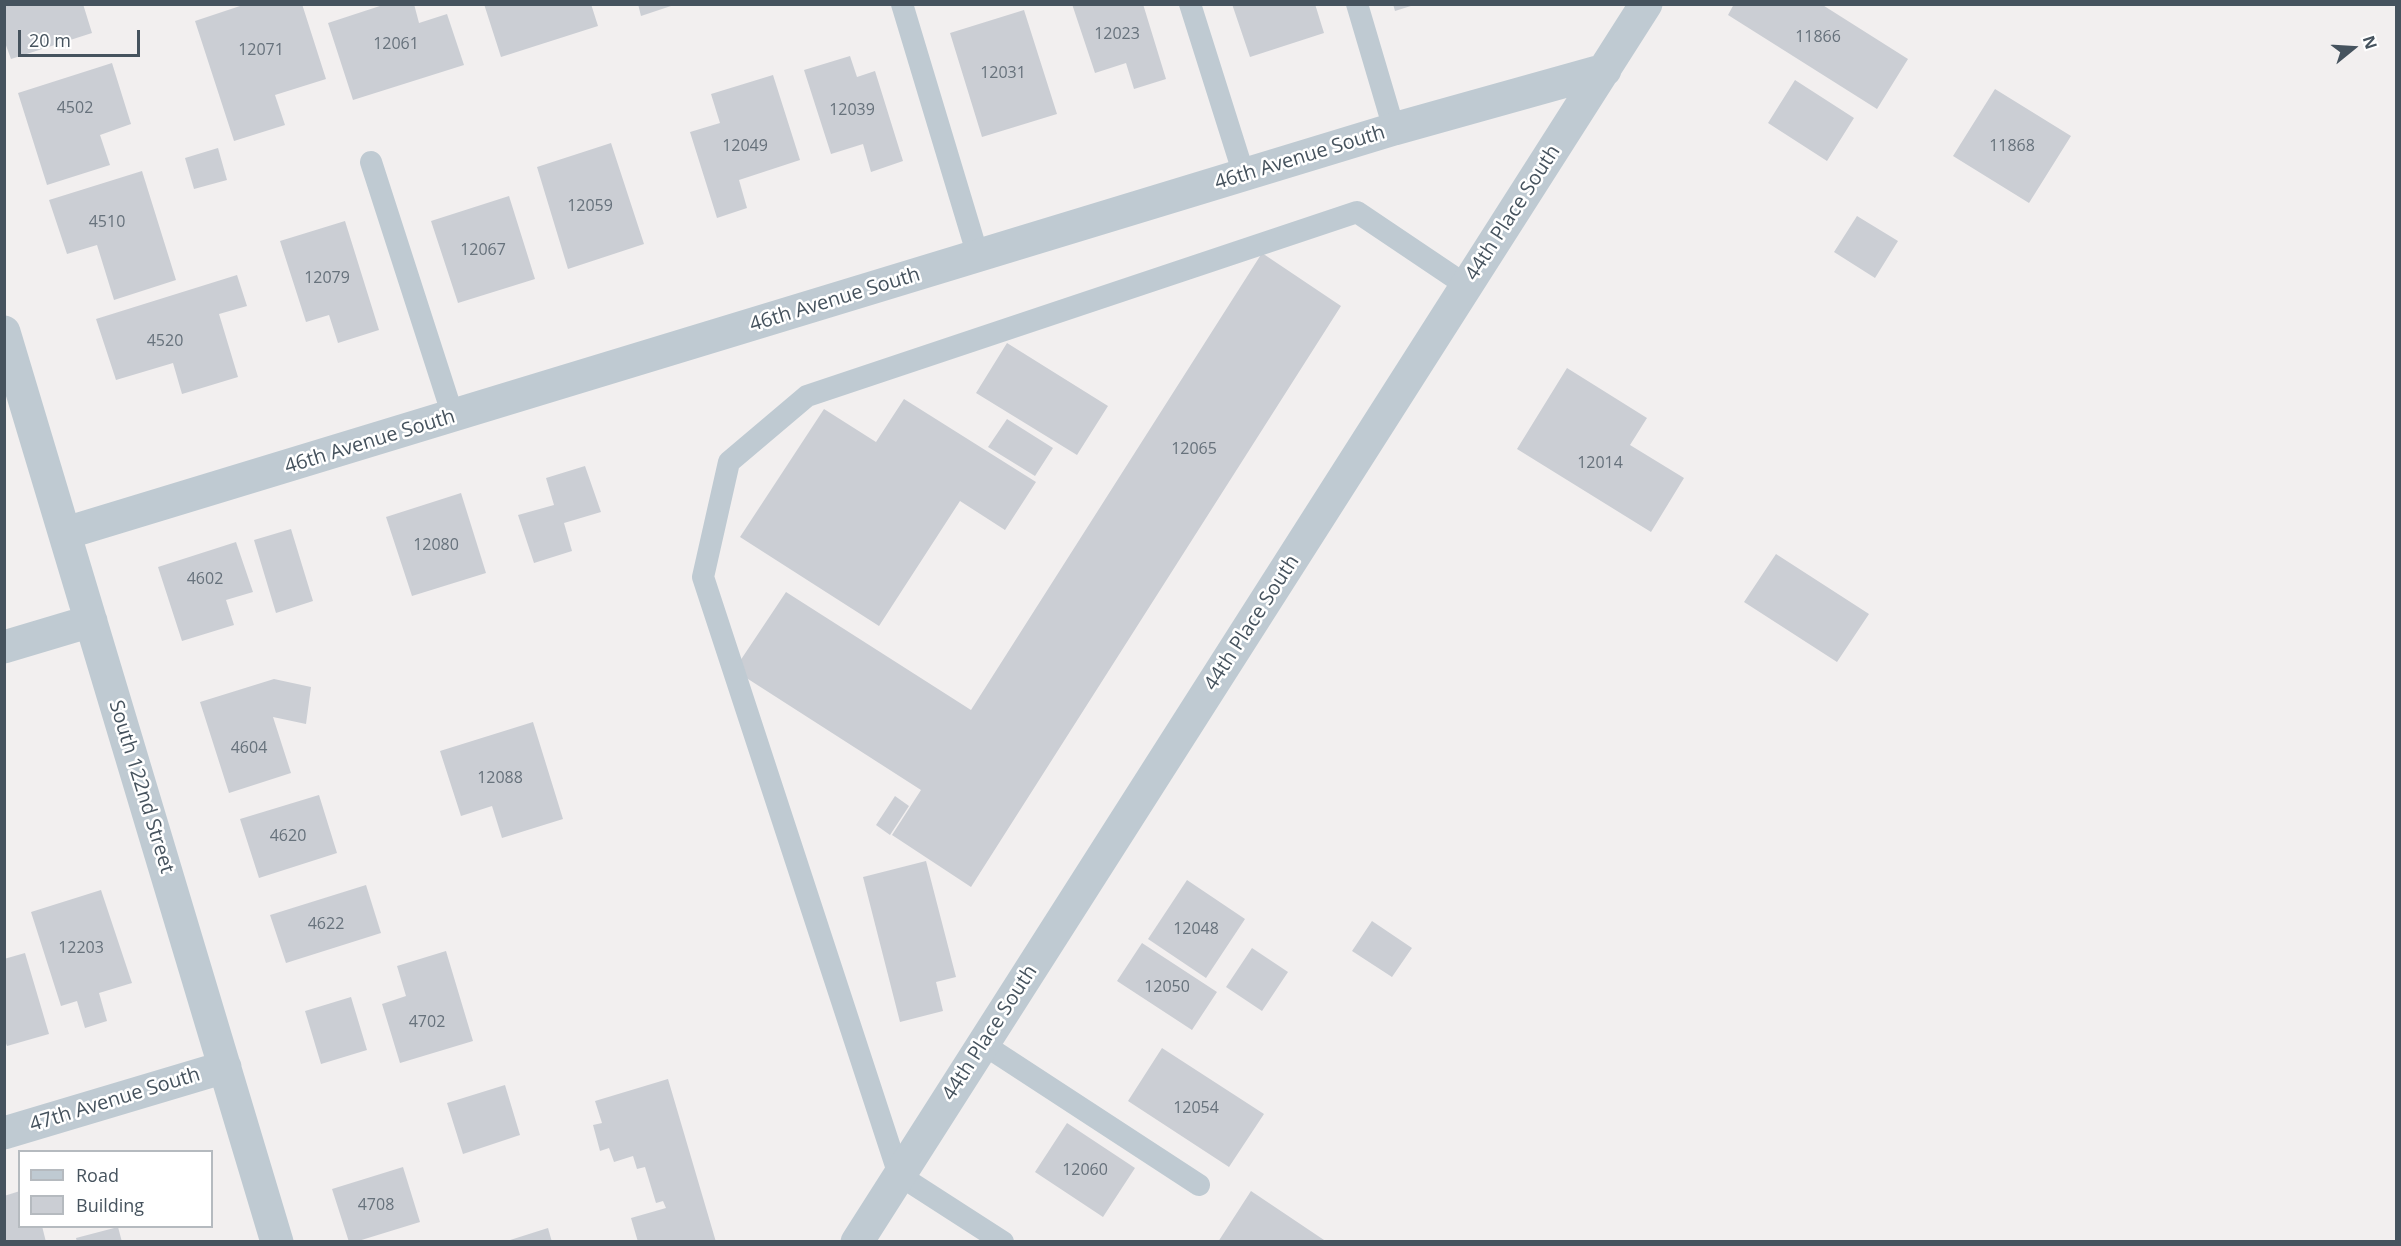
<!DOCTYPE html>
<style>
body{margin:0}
#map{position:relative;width:2401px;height:1246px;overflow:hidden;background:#f2efef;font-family:"Open Sans",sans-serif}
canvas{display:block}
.frame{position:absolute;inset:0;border:6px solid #46535e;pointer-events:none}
.legend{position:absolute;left:18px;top:1150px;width:195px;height:78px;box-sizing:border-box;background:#fff;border:2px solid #b5babf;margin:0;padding:8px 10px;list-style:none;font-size:18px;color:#46535e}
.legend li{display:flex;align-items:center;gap:12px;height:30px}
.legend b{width:30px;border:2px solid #b5babf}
.north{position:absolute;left:2323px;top:18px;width:60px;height:60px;-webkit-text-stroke:4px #fff;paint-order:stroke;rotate:72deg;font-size:16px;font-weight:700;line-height:24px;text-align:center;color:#46535e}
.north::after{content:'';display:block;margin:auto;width:21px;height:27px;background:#46535e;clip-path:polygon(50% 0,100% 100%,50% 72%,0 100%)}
.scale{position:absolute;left:18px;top:30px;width:122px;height:27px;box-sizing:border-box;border:3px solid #46535e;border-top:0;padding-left:8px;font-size:18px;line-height:21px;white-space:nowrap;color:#46535e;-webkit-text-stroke:4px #fff;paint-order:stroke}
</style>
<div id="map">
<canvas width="2401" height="1246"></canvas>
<div class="frame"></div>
<ul class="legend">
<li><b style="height:8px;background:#bfcad2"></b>Road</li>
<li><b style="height:16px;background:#cbced4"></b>Building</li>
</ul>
<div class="north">N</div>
<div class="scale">20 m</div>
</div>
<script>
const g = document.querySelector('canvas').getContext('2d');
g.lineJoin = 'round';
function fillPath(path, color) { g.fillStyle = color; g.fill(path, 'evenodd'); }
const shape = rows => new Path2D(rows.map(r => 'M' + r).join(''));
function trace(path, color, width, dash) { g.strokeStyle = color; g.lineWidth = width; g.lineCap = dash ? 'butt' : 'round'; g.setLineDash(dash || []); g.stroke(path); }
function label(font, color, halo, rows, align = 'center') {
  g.font = font + ' "Open Sans",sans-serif'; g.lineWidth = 5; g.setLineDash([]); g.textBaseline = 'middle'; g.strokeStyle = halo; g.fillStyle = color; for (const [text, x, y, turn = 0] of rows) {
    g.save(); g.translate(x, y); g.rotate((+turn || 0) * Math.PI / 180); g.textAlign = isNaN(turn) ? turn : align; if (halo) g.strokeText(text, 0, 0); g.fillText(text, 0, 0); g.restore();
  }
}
fillPath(shape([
 [4,4,83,4,92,33,11,59,4,40],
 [246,4,302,4,326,79,275,95,285,125,234,141,195,21],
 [386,4,414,4,419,23,447,14,464,65,353,100,328,23],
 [484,4,591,4,598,26,501,57],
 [638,4,674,4,674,5,641,16],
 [1072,4,1143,4,1166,79,1134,89,1126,63,1095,73],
 [1232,4,1315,4,1324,33,1250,57],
 [1393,4,1414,4,1414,5,1395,11],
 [1734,4,1821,4,1908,59,1877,109,1728,15],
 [1024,10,1057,114,982,137,950,33],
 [850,56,857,77,875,71,903,161,871,172,863,144,831,154,804,70],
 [112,63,131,124,100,135,110,165,47,185,18,93],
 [773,75,800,160,739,180,747,208,717,218,690,132,720,123,711,94],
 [1795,80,1854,118,1827,161,1768,123],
 [1995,89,2071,136,2029,203,1953,156],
 [611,143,644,244,568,269,537,167],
 [218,148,227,180,194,189,185,158],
 [142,171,176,280,114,300,97,245,67,254,49,200],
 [509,196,535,279,458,303,431,221],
 [1857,216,1898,241,1875,278,1834,252],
 [345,221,379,330,338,343,329,315,306,322,280,241],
 [1262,253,1341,306,971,887,892,835,921,790,734,670,786,592,971,710],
 [237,275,247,306,219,314,238,377,182,394,173,363,116,380,96,319],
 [1007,343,1108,406,1077,455,976,393],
 [1567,368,1647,418,1630,445,1684,478,1651,532,1517,449],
 [904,399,1036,482,1005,530,960,501,879,626,740,537,824,409,876,442],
 [1007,419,1053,448,1035,476,988,447],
 [585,466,601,512,564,523,572,551,534,563,518,515,554,505,546,478],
 [461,493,486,573,412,596,386,517],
 [291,529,313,601,276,613,254,540],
 [236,542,253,592,226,600,234,625,182,641,158,567],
 [1776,554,1869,614,1837,662,1744,602],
 [274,679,311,687,306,724,273,717,291,773,229,793,200,702],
 [533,722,563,819,502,838,492,806,461,816,440,751],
 [319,795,337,853,259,878,240,819],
 [895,796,909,806,890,835,876,825],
 [926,861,956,977,936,982,943,1011,900,1022,863,877],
 [1187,880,1245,919,1206,978,1148,939],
 [366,885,381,933,286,963,270,915],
 [101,890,132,983,99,993,107,1021,85,1028,77,1001,61,1006,31,912],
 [1372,921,1412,948,1392,977,1352,951],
 [1142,943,1217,992,1192,1030,1117,981],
 [1252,948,1288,972,1262,1011,1226,987],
 [446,951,473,1041,400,1063,382,1004,406,996,397,966],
 [25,953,49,1034,7,1046,4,1038,4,959],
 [351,997,367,1050,321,1064,305,1011],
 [1162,1048,1264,1114,1229,1167,1128,1101],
 [668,1079,716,1242,638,1242,631,1218,666,1208,663,1201,656,1203,645,1167,637,1169,633,1156,614,1162,609,1148,600,1151,593,1125,602,1123,595,1101],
 [505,1085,520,1135,463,1154,447,1103],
 [1067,1123,1135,1168,1103,1217,1035,1172],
 [403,1167,420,1222,355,1242,349,1242,332,1189],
 [20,1191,20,1226,42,1226,46,1242,6,1242,4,1196],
 [1251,1191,1327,1242,1218,1242],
 [118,1227,122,1242,77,1242,76,1238],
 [548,1228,552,1242,508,1242,507,1241]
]), '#cbced4');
trace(shape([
 [902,4,978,256],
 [1190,4,1244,175],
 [1357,4,1394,129],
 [371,162,453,416],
 [983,1044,1199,1185],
 [1003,1242,899,1175,703,577,729,462,807,396,1357,212,1467,286]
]), '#bfcad2', 22);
trace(shape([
 [4,332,277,1242],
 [66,533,1394,129,1605,70],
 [4,647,91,621],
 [4,1133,225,1067],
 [857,1242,1646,4]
]), '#bfcad2', 33);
label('16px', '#67727c', null, [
 ["12023",1117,34],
 ["11866",1818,37],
 ["12061",396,44],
 ["12071",261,50],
 ["12031",1003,73],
 ["4502",75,108],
 ["12039",852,110],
 ["12049",745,146],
 ["11868",2012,146],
 ["12059",590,206],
 ["4510",107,222],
 ["12067",483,250],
 ["12079",327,278],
 ["4520",165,341],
 ["12065",1194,449],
 ["12014",1600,463],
 ["12080",436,545],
 ["4602",205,579],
 ["4604",249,748],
 ["12088",500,778],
 ["4620",288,836],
 ["4622",326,924],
 ["12048",1196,929],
 ["12203",81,948],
 ["12050",1167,987],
 ["4702",427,1022],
 ["12054",1196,1108],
 ["12060",1085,1170],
 ["4708",376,1205]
]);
label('20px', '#46535e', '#fff', [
 ["46th Avenue South",1300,158,-17],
 ["44th Place South",1513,213,-57],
 ["46th Avenue South",835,300,-17],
 ["46th Avenue South",370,442,-17],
 ["44th Place South",1252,623,-57],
 ["South 122nd Street",141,787,73],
 ["44th Place South",990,1033,-57],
 ["47th Avenue South",115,1100,-17]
]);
</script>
